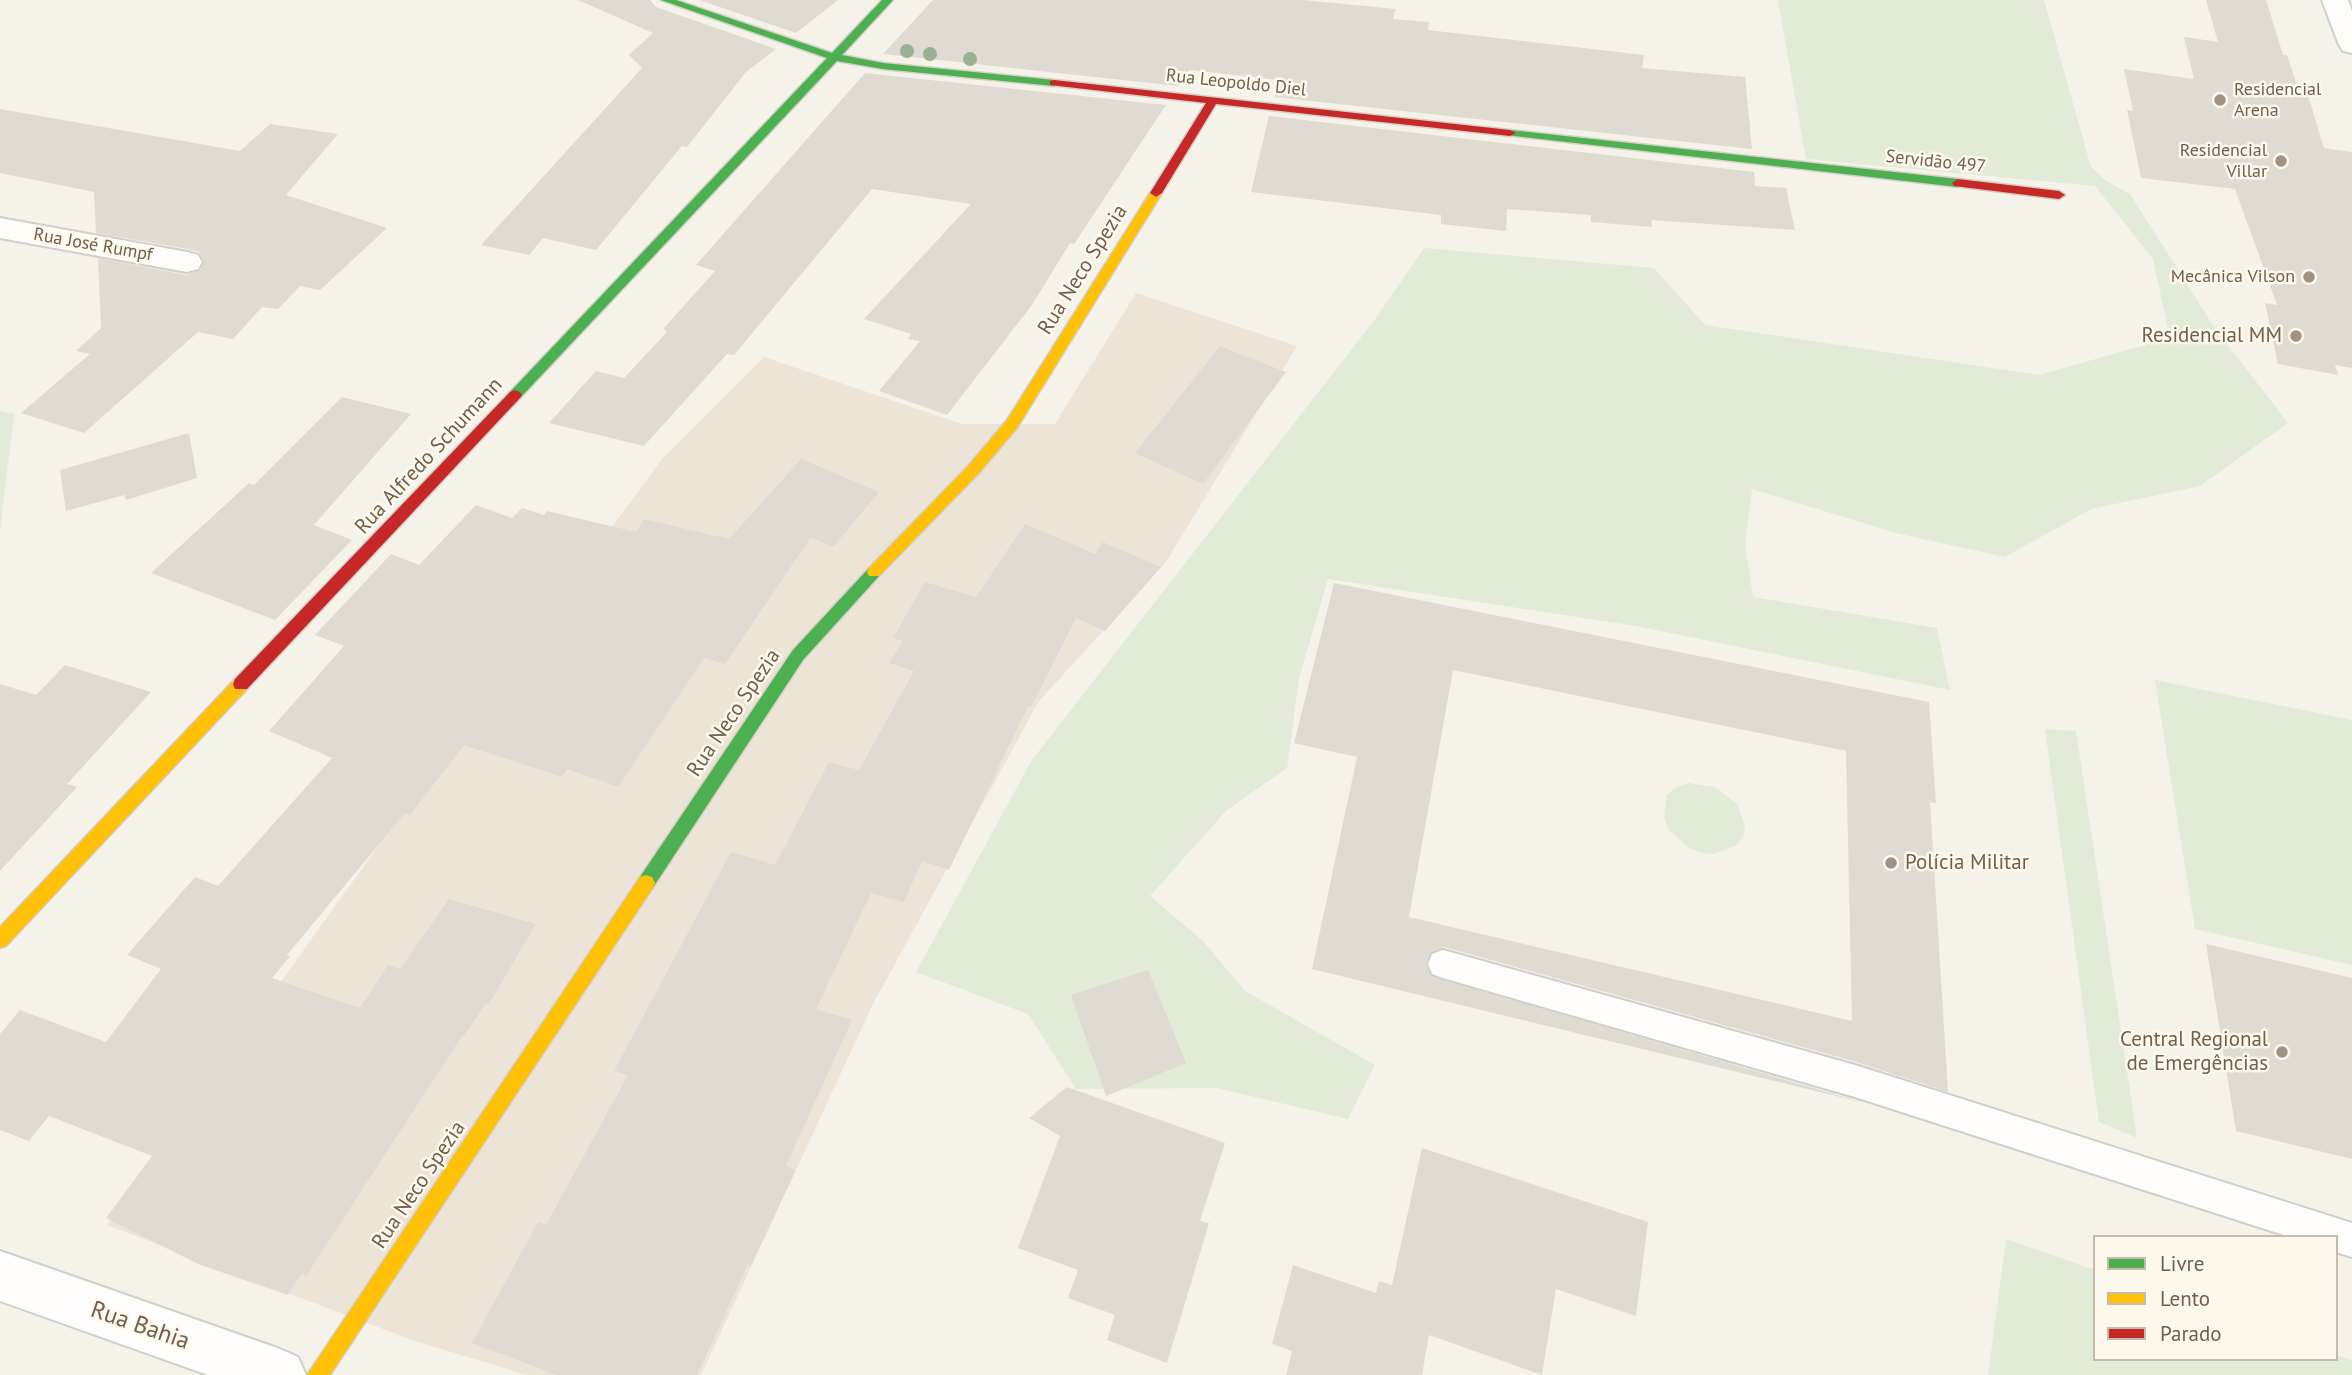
<!DOCTYPE html>
<html>
<head>
<meta charset="utf-8">
<style>
	body { margin:0 }
	#map { position:relative; width:2352px; height:1375px; overflow:hidden; background:#f5f2ea; font-family:"PT Sans",sans-serif }
	canvas { display:block }
	.legend { position:absolute; left:2093px; top:1235px; width:245px; height:126px; box-sizing:border-box; background:#fdf8ec; border:2px solid #c5baad; margin:0; padding:9px 12px; list-style:none; font-size:21px; color:#705e4e }
	.legend li { display:flex; align-items:center; gap:14px; height:35px }
	.legend b { width:35px; border:2px solid #c5baad }
</style>
</head>
<body>
<div id="map">
<canvas width="2352" height="1375"></canvas>
<ul class="legend">
<li><b style="height:9px;background:#4caf50"></b>Livre</li>
<li><b style="height:9px;background:#ffc107"></b>Lento</li>
<li><b style="height:9px;background:#c62828"></b>Parado</li>
</ul>
</div>
<script>
const ctx = document.querySelector('canvas').getContext('2d');
ctx.lineJoin = 'round';
function paint(path, color) { ctx.fillStyle = color; ctx.fill(path, 'evenodd'); }
const shape = rows => new Path2D(rows.map(r => 'M' + r).join(''));
function trace(path, color, width, dash) { ctx.strokeStyle = color; ctx.lineWidth = width; ctx.lineCap = dash ? 'butt' : 'round'; ctx.setLineDash(dash || []); ctx.stroke(path); }
function drawText(font, color, halo, rows, align = 'center') {
  ctx.font = font + ' "PT Sans",sans-serif'; ctx.lineWidth = 5; ctx.setLineDash([]); ctx.textBaseline = 'middle'; ctx.strokeStyle = halo; ctx.fillStyle = color; for (const [text, x, y, turn = 0] of rows) {
    ctx.save(); ctx.translate(x, y); ctx.rotate((+turn || 0) * Math.PI / 180); ctx.textAlign = isNaN(turn) ? turn : align; if (halo) ctx.strokeText(text, 0, 0); ctx.fillText(text, 0, 0); ctx.restore();
  }
}
paint(shape([
	[1136,293,1297,346,1166,562,1039,701,873,1004,701,1375,527,1375,415,1341,107,1225,411,800,662,459,764,357,962,424,1055,424]
]), '#ece4d7');
paint(shape([
	[1778,0,2044,0,2091,167,2105,180,2130,194,2214,327,2288,423,2200,486,2091,509,2005,557,1896,533,1752,489,1745,544,1753,597,1937,628,1950,690,1636,626,1328,579,1299,678,1287,768,1227,810,1150,896,1203,941,1245,991,1375,1065,1348,1119,1217,1088,1076,1089,1028,1014,916,972,1032,760,1376,318,1424,248,1654,268,1705,325,2039,375,2170,338,2153,259,2095,186,1806,159],
	[0,411,14,414,0,531],
	[2155,680,2352,720,2352,965,2195,929],
	[2045,729,2076,731,2137,1138,2099,1122],
	[1688,783,1715,787,1737,804,1745,826,1743,837,1736,845,1714,854,1701,853,1689,848,1669,830,1664,818,1667,795,1677,787],
	[2006,1239,2095,1270,2095,1359,2336,1359,2336,1355,2352,1360,2352,1375,1988,1375]
]), '#e1ebd7');
paint(shape([
	[578,0,650,0,656,7,776,49,746,72,687,147,682,146,596,250,543,238,529,255,481,245,642,68,629,55,653,33],
	[699,0,838,0,796,33],
	[933,0,1303,0,1396,9,1393,19,1429,22,1428,30,1644,55,1642,68,1745,77,1752,149,1274,97,1278,80,1189,70,1178,86,883,54],
	[2206,0,2266,0,2283,55,2287,55,2300,94,2308,95,2324,148,2352,152,2352,368,2335,365,2338,375,2278,364,2265,303,2277,305,2235,189,2141,178,2127,110,2133,111,2124,69,2194,79,2184,37,2218,42],
	[865,73,1166,105,1074,244,1070,243,1032,305,947,415,879,391,920,341,908,339,911,334,864,319,971,204,872,189,734,355,727,354,644,446,549,423,596,371,624,378,667,332,664,328,715,271,696,265],
	[0,109,240,151,270,124,338,134,286,195,387,228,320,290,300,286,278,309,262,307,233,339,198,332,84,433,21,413,90,354,76,351,101,328,98,258,187,275,200,270,204,261,199,252,188,249,96,233,94,192,0,173],
	[1269,116,1754,172,1755,186,1786,188,1795,230,1651,220,1652,227,1591,222,1591,215,1507,209,1506,231,1441,224,1441,215,1251,192],
	[1220,346,1286,372,1203,484,1135,453],
	[342,397,411,414,314,525,352,540,275,620,151,573,249,483,254,485],
	[189,433,197,478,126,500,124,495,66,511,60,470],
	[801,459,879,492,833,547,811,537,725,664,704,658,618,787,567,769,562,777,464,745,410,815,405,813,287,955,290,956,272,978,360,1008,388,965,400,969,449,899,536,924,489,1004,486,1003,464,1036,462,1036,306,1276,302,1273,288,1295,198,1264,106,1218,152,1156,49,1116,29,1141,0,1130,0,1034,20,1010,106,1042,161,969,127,955,195,877,218,886,332,758,269,731,344,646,315,635,391,554,419,565,476,505,512,518,522,508,544,515,547,511,636,532,644,519,729,539],
	[1025,524,1095,554,1103,542,1161,567,1105,631,1076,618,1031,707,1028,706,949,870,922,861,904,902,871,893,816,1009,852,1020,786,1166,796,1170,751,1265,748,1264,697,1375,557,1375,472,1343,538,1222,546,1225,628,1075,614,1071,731,852,775,865,829,762,859,770,914,671,889,663,903,641,893,638,925,582,976,597],
	[1334,583,1929,702,1936,803,1930,802,1948,1092,1856,1062,1444,947,1430,953,1426,965,1431,976,1861,1102,1312,969,1357,757,1294,743],
	[1453,670,1846,751,1852,1021,1409,917],
	[65,665,151,692,67,784,77,787,0,871,0,684,36,695],
	[2206,944,2352,978,2352,1159,2236,1131],
	[1148,970,1186,1063,1106,1096,1071,995],
	[1067,1087,1225,1143,1200,1221,1209,1223,1167,1363,1107,1340,1115,1315,1068,1298,1078,1270,1018,1248,1060,1136,1029,1118],
	[1422,1148,1648,1222,1636,1316,1556,1289,1542,1375,1429,1335,1422,1375,1286,1375,1292,1351,1272,1344,1293,1265,1376,1293,1379,1281,1392,1285]
]), '#e0dbd2');
const lane = shape([
	[1443,950,1855,1065,2352,1223,2352,1257,2336,1252,2336,1237,2290,1237,1855,1097,1443,978,1432,974,1428,964,1432,954,1443,950]
]);
const street = shape([
	[2322,0,2348,0,2352,11,2352,53,2343,51,2339,45,2322,0],
	[0,218,187,252,198,255,202,262,198,269,187,272,0,238,0,218],
	[0,1251,280,1349,298,1357,306,1375,208,1375,0,1301,0,1251]
]);
const fast = shape([
	[661,0,676,0,832,53,882,0,893,0,842,55,883,63,1054,80,1059,83,1054,86,883,69,837,61,520,398,510,398,508,395,510,392,827,58,661,0],
	[1510,130,1958,179,1964,183,1958,187,1506,135,1504,133,1510,130],
	[874,566,881,572,879,576,803,660,652,889,646,891,640,889,637,883,640,877,793,650,869,568,874,566]
]);
const slow = shape([
	[1156,189,1162,193,1017,428,978,474,879,576,869,576,867,572,869,568,968,466,1007,420,1150,193,1156,189],
	[241,677,247,679,249,684,247,689,6,946,0,948,0,927,235,679,241,677],
	[646,875,652,877,655,883,652,889,330,1375,307,1375,640,877,646,875]
]);
const jam = shape([
	[1054,80,1510,130,1516,133,1510,136,1216,104,1162,193,1156,197,1150,193,1206,103,1050,85,1050,81,1054,80],
	[1958,179,2059,191,2065,195,2059,199,1954,186,1952,183,1958,179],
	[515,390,520,392,522,395,520,398,247,689,235,689,233,684,235,679,510,392,515,390]
]);
trace(lane, '#d3cec8', 4);
trace(street, '#d3cec8', 4);
trace(fast, '#d4cfc7', 3);
trace(slow, '#d4cfc7', 3);
trace(jam, '#d4cfc7', 3);
paint(lane, '#fefdfc');
paint(street, '#fefdfc');
paint(fast, '#4caf50');
paint(slow, '#ffc107');
paint(jam, '#c62828');
ctx.fillStyle = '#9cb093';
for (const [x, y] of [
	[907,51],
	[930,54],
	[970,59]
]) { ctx.beginPath(); ctx.arc(x, y, 7, 0, 2 * Math.PI); ctx.fill(); }
for (const [x, y, r, color] of [
	[2220,100,7,"#9f9285"],
	[2281,161,7,"#9f9285"],
	[2309,277,7,"#9f9285"],
	[2296,336,7,"#9f9285"],
	[1891,863,7,"#9f9285"],
	[2282,1052,7,"#9f9285"]
]) { const dot = new Path2D(); dot.arc(x, y, r, 0, 2 * Math.PI); ctx.fillStyle = color; ctx.fill(dot); trace(dot, '#fdf8ec', 2.5); }
drawText('18px', '#705e4e', '#fdf8ec', [
	["Rua Leopoldo Diel",1236,83,6],
	["Servidão 497",1936,162,6],
	["Rua José Rumpf",93,245,10]
]);
drawText('18px', '#705e4e', '#fdf8ec', [
	["Residencial",2234,90,"left"],
	["Arena",2234,111,"left"],
	["Residencial",2267,151],
	["Villar",2267,172],
	["Mecânica Vilson",2295,277]
], 'right');
drawText('21px', '#705e4e', '#fdf8ec', [
	["Rua Neco Spezia",1083,270,-58],
	["Rua Alfredo Schumann",429,456,-47],
	["Rua Neco Spezia",734,713,-56],
	["Rua Neco Spezia",419,1185,-56]
]);
drawText('21px', '#705e4e', '#fdf8ec', [
	["Residencial MM",2282,336],
	["Polícia Militar",1905,863,"left"],
	["Central Regional",2268,1040],
	["de Emergências",2268,1064]
], 'right');
drawText('24px', '#705e4e', '#fdf8ec', [
	["Rua Bahia",140,1326,19]
]);
</script>
</body>
</html>
